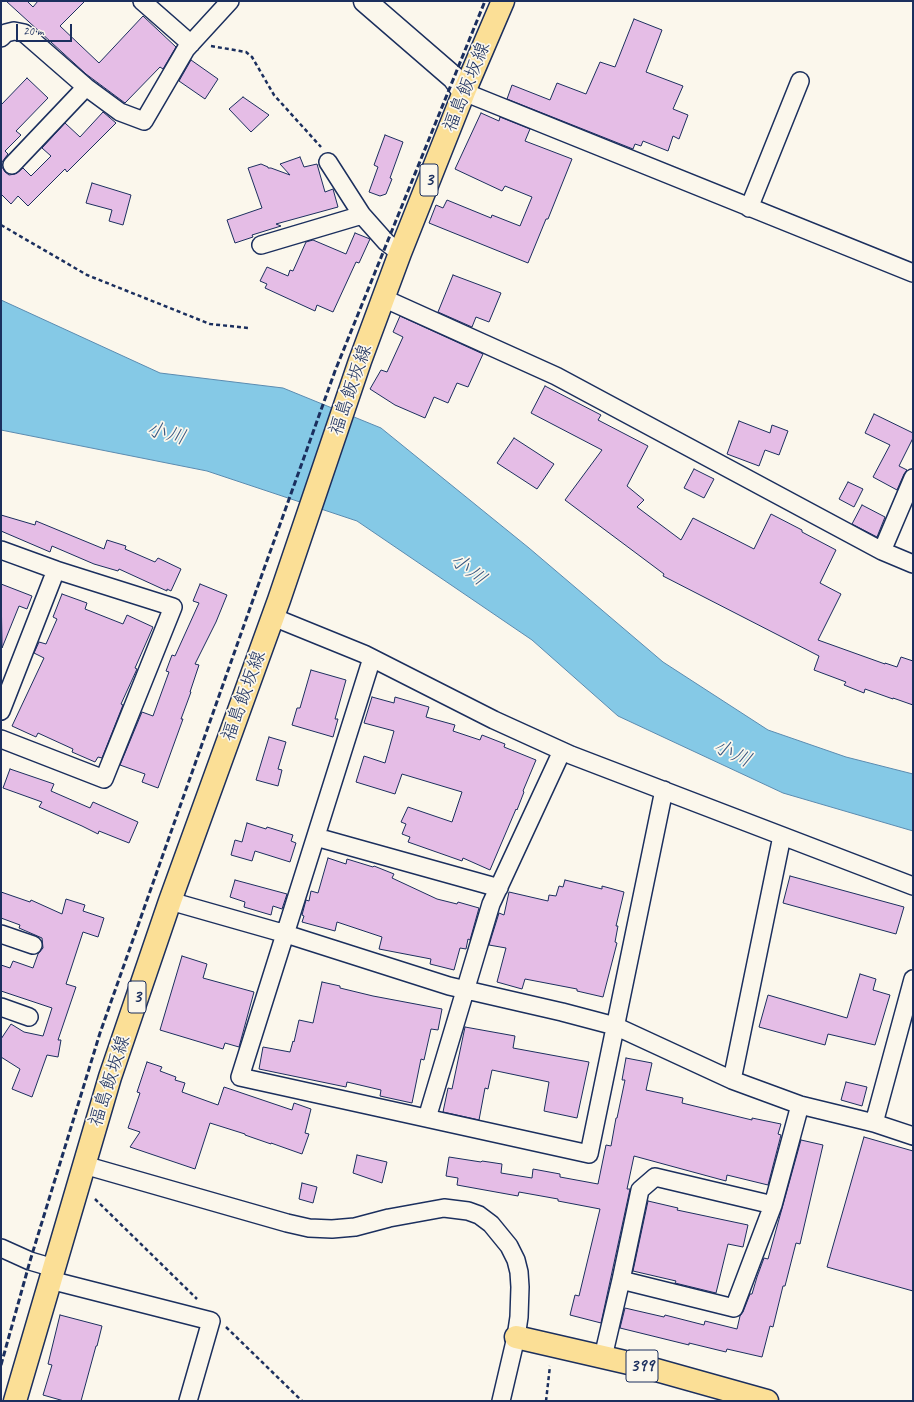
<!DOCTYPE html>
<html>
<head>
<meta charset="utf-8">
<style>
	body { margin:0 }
	#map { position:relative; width:914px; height:1402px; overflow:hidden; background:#fbf7ec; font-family:Caveat,sans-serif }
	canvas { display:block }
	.frame { position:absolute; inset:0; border:2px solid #1b2f5e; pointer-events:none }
	.scale { position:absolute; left:16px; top:24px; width:56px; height:18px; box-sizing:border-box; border:2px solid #1b2f5e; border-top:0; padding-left:5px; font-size:12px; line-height:14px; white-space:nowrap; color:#1b2f5e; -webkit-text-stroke:3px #fbf7ec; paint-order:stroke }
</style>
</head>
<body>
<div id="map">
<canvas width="914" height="1402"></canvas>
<div class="frame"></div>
<div class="scale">20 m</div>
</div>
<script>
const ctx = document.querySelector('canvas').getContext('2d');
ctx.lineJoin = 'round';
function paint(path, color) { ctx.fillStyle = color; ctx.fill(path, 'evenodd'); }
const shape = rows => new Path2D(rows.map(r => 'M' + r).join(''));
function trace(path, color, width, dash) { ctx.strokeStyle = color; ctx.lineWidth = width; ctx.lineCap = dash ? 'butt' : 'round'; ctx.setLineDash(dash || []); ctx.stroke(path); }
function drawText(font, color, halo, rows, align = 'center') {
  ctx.font = font + ' Caveat,"Klee One",sans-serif'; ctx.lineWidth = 3.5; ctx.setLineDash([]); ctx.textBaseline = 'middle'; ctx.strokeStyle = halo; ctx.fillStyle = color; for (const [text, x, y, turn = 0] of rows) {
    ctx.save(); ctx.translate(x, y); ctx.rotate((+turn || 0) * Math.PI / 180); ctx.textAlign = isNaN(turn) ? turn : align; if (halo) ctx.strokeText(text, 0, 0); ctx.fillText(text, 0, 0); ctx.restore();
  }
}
const water = shape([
	[1,300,160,373,283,388,381,428,529,548,663,662,768,730,846,757,913,774,913,831,783,793,618,716,532,640,357,521,207,471,1,430,1,300]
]);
paint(water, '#85c9e6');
trace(water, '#5b8bb0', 1);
const building = shape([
	[6,1,27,1,33,7,38,1,85,1,60,26,99,63,143,16,176,47,163,69,160,67,125,103,86,74,6,1],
	[634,19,662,30,646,72,683,86,673,109,688,115,679,139,673,136,668,151,643,141,641,146,635,144,633,149,507,99,512,85,550,100,557,83,586,94,600,62,615,67,634,19],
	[191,60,218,79,205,99,179,81,191,60],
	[27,78,48,98,16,131,21,135,5,151,8,154,2,162,2,167,5,172,9,175,15,174,23,168,31,176,51,156,42,148,65,123,80,137,103,112,116,123,67,172,65,169,28,206,18,196,11,204,1,194,1,105,27,78],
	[243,97,269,115,251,132,229,109,243,97],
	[481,113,499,121,500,117,530,129,525,141,572,159,548,219,546,219,528,263,429,223,436,205,443,208,447,200,491,218,492,215,520,226,532,197,505,186,502,191,455,169,481,113],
	[385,135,403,142,390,178,392,179,386,194,380,196,369,192,378,167,374,165,385,135],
	[300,157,304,167,317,164,325,192,333,189,338,207,276,224,281,226,252,235,253,237,235,243,227,220,262,208,248,168,261,164,268,167,268,168,271,168,290,175,280,164,300,157],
	[92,183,131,195,123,225,109,221,112,210,86,203,92,183],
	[355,233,370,239,359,263,356,262,333,312,317,305,315,311,265,288,267,284,260,281,267,267,288,276,290,270,293,271,306,242,313,240,346,254,355,233],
	[453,275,501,293,489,322,476,317,472,327,438,312,453,275],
	[400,316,483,354,468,387,457,383,448,403,434,397,425,418,395,405,370,389,381,370,387,372,403,337,393,332,400,316],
	[545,386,601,415,598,420,648,446,627,486,644,500,637,507,681,540,693,518,754,549,771,514,802,530,802,532,836,550,820,583,841,594,818,640,885,664,885,663,897,667,901,657,913,661,913,705,893,698,893,699,865,689,864,693,844,685,846,682,814,670,819,656,663,576,664,574,565,500,602,450,531,413,545,386],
	[874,414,913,433,913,438,899,466,907,470,904,474,897,490,873,477,890,445,865,433,874,414],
	[739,421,770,433,772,425,788,431,779,455,765,450,759,466,727,454,739,421],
	[514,438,554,464,537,489,497,463,514,438],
	[694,469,714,479,704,498,684,488,694,469],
	[848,482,863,489,854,507,839,499,848,482],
	[862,505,885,517,877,537,852,524,862,505],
	[1,515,35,525,36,521,104,549,107,540,126,546,125,549,155,562,158,558,181,569,171,591,167,589,167,591,119,569,118,571,94,564,52,546,50,552,1,531,1,515],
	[1,584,32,596,27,609,19,606,2,648,1,584],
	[200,584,227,595,216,622,195,664,199,665,190,692,191,692,181,719,183,719,158,788,142,782,145,774,120,765,142,712,153,716,169,672,166,671,172,655,175,656,199,603,193,601,200,584],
	[62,594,87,603,85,609,123,624,127,615,153,627,135,668,137,669,121,704,123,705,102,758,98,757,95,762,72,752,73,749,38,733,36,737,12,726,44,658,34,653,39,642,46,644,57,619,53,617,62,594],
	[311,670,346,680,335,719,338,719,333,737,292,725,297,708,300,708,311,670],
	[372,697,394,703,395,697,429,707,426,717,455,725,453,731,480,740,482,735,505,744,504,747,536,760,523,791,524,792,517,810,516,809,490,870,463,858,462,861,408,842,410,837,402,834,406,824,401,822,408,807,452,822,462,792,402,774,395,794,356,782,364,756,385,763,394,731,364,723,372,697],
	[269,737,286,742,278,769,282,770,278,786,256,780,269,737],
	[10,769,54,784,51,791,90,808,93,802,138,822,129,843,99,831,98,834,82,826,39,807,42,802,3,788,10,769],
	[247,823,266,829,267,827,293,835,291,841,296,843,290,862,255,851,252,861,231,855,235,840,242,842,247,823],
	[328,858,346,864,347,859,373,867,374,866,394,874,392,878,437,899,457,904,458,902,479,908,470,940,468,939,466,949,460,948,454,970,430,964,431,959,379,949,382,937,337,922,335,931,302,922,304,916,302,915,306,900,309,901,311,891,318,893,328,858],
	[790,876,904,907,896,934,783,903,790,876],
	[235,880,287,894,282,909,273,906,271,915,244,907,245,902,230,897,235,880],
	[565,880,602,889,602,886,624,892,616,926,618,926,615,942,617,943,603,997,577,991,577,989,525,979,522,989,497,982,506,948,489,945,499,913,504,915,509,892,548,901,549,895,556,896,559,886,563,887,565,880],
	[1,892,30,902,31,900,62,914,66,899,85,905,83,911,104,918,98,937,83,932,66,984,76,987,58,1040,61,1040,58,1057,47,1055,32,1097,12,1089,20,1069,1,1057,1,1039,11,1024,24,1032,43,1036,52,1008,1,991,1,965,10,968,13,961,33,968,38,954,43,948,42,938,19,928,20,925,1,918,1,892],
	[182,956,207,964,203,978,254,992,239,1047,225,1043,223,1049,160,1030,182,956],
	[860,974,876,979,873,990,890,995,875,1045,828,1034,825,1045,759,1027,768,995,847,1018,860,974],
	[322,982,340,986,340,988,373,996,442,1009,438,1030,431,1029,424,1060,421,1059,412,1103,380,1096,381,1090,347,1082,346,1087,259,1069,263,1047,290,1052,293,1041,294,1042,299,1020,313,1023,322,982],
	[465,1027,515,1036,513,1048,589,1062,577,1118,544,1111,549,1082,492,1070,488,1089,485,1088,479,1120,443,1112,448,1088,452,1089,465,1027],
	[626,1058,652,1063,646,1090,683,1098,682,1103,752,1120,752,1118,781,1124,778,1134,781,1135,768,1185,727,1175,726,1181,634,1156,627,1189,630,1189,601,1323,570,1315,575,1295,579,1296,600,1209,558,1201,558,1199,519,1192,518,1196,457,1185,458,1178,446,1176,449,1157,481,1162,482,1161,502,1164,501,1173,532,1178,533,1169,560,1174,560,1177,598,1184,606,1145,611,1146,616,1118,617,1118,625,1080,622,1080,626,1058],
	[147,1062,162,1067,160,1071,176,1077,175,1080,185,1083,182,1092,218,1105,224,1087,292,1110,294,1103,311,1109,305,1133,309,1134,302,1154,271,1143,271,1144,245,1135,245,1134,210,1123,195,1169,130,1147,140,1132,128,1128,140,1093,137,1092,147,1062],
	[846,1082,867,1087,862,1106,841,1100,846,1082],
	[864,1137,913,1151,913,1291,827,1267,864,1137],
	[801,1140,823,1145,800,1244,796,1243,785,1286,783,1286,773,1327,770,1326,762,1357,727,1349,726,1352,689,1343,689,1345,620,1328,625,1308,664,1317,665,1315,704,1325,705,1321,737,1329,740,1316,743,1312,750,1294,752,1294,757,1277,764,1258,768,1259,801,1140],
	[357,1155,387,1162,382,1183,353,1173,357,1155],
	[302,1183,317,1187,313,1203,299,1199,302,1183],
	[648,1201,678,1208,677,1210,748,1225,743,1247,728,1244,716,1293,675,1283,676,1281,633,1271,648,1201],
	[60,1315,102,1326,97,1346,96,1346,81,1401,64,1401,43,1395,52,1365,48,1364,60,1315]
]);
paint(building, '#e5bde6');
trace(building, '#1b2f5e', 1);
const minor = shape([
	[142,1,191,44],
	[1,38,6,33,14,31,24,33,86,87,120,112,144,121,186,49,230,1],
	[464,92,913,273],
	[328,162,362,215,386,242,400,253],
	[12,165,86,87],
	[749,208,800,81],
	[261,245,362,215],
	[383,298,556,376,882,551,913,564],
	[1,550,56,570,173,607,104,779,1,739],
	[882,551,913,478],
	[273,617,364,654,494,720,571,755,913,886],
	[372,658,240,1077,589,1154,664,790],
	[1,711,56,570],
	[316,837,499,888],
	[170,901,286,934,449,986,562,1012,615,1026,732,1080,800,1105,874,1123,913,1136],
	[1,934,33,945],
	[1,1007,29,1017],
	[732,1080,782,836],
	[427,1118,491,904,562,751],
	[874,1123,913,979],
	[84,1165,287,1223,309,1228,332,1229,355,1227,389,1218,444,1208,468,1211,479,1215,491,1224,509,1246,516,1260,519,1272,520,1287,519,1317,516,1337,501,1401],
	[773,1205,655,1177,640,1190,621,1280,734,1308,773,1205,800,1105],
	[1,1248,30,1261,54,1268],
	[50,1280,211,1321,188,1401],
	[603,1357,621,1280]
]);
const secondary = shape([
	[365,1,454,78,464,92]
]);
const primary = shape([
	[15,1401,110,1077,170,901,279,600,360,361,400,253,464,92,503,1]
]);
const trunk = shape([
	[516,1337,642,1366,767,1401]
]);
trace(minor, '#1b2f5e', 20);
trace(secondary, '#1b2f5e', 25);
trace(primary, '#1b2f5e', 25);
trace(trunk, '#1b2f5e', 25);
trace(shape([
	[211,46,246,52,252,57,274,95,321,147],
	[1,225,87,275,210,324,248,328],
	[95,1199,197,1299],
	[226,1327,302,1401],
	[546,1401,550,1366]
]), '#1b2f5e', 2.5, [4, 3]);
trace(minor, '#fbf7ec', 17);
trace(secondary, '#fbf7ec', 22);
trace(primary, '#fbdf96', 22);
trace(trunk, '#fbdf96', 22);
trace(shape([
	[1,1365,30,1261,100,1033,255,594,335,371,485,1]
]), '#1b2f5e', 3, [6, 3]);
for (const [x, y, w] of [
	[429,180,18],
	[137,997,18],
	[642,1366,32]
]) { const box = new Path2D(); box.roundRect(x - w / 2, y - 16, w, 32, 3); ctx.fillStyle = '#fbf7ec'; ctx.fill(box); trace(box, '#1b2f5e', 1); }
drawText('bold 18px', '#1b2f5e', null, [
	["3",429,180],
	["3",137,997],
	["399",642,1366]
]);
drawText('19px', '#1b2f5e', '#fbf7ec', [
	["福島飯坂線",467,87,-68],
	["福島飯坂線",351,390,-71],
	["福島飯坂線",244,696,-70],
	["福島飯坂線",110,1081,-72]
]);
drawText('italic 20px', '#365680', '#fbf7ec', [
	["小川",166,434,15],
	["小川",468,570,38],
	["小川",732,754,25]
]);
</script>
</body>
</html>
